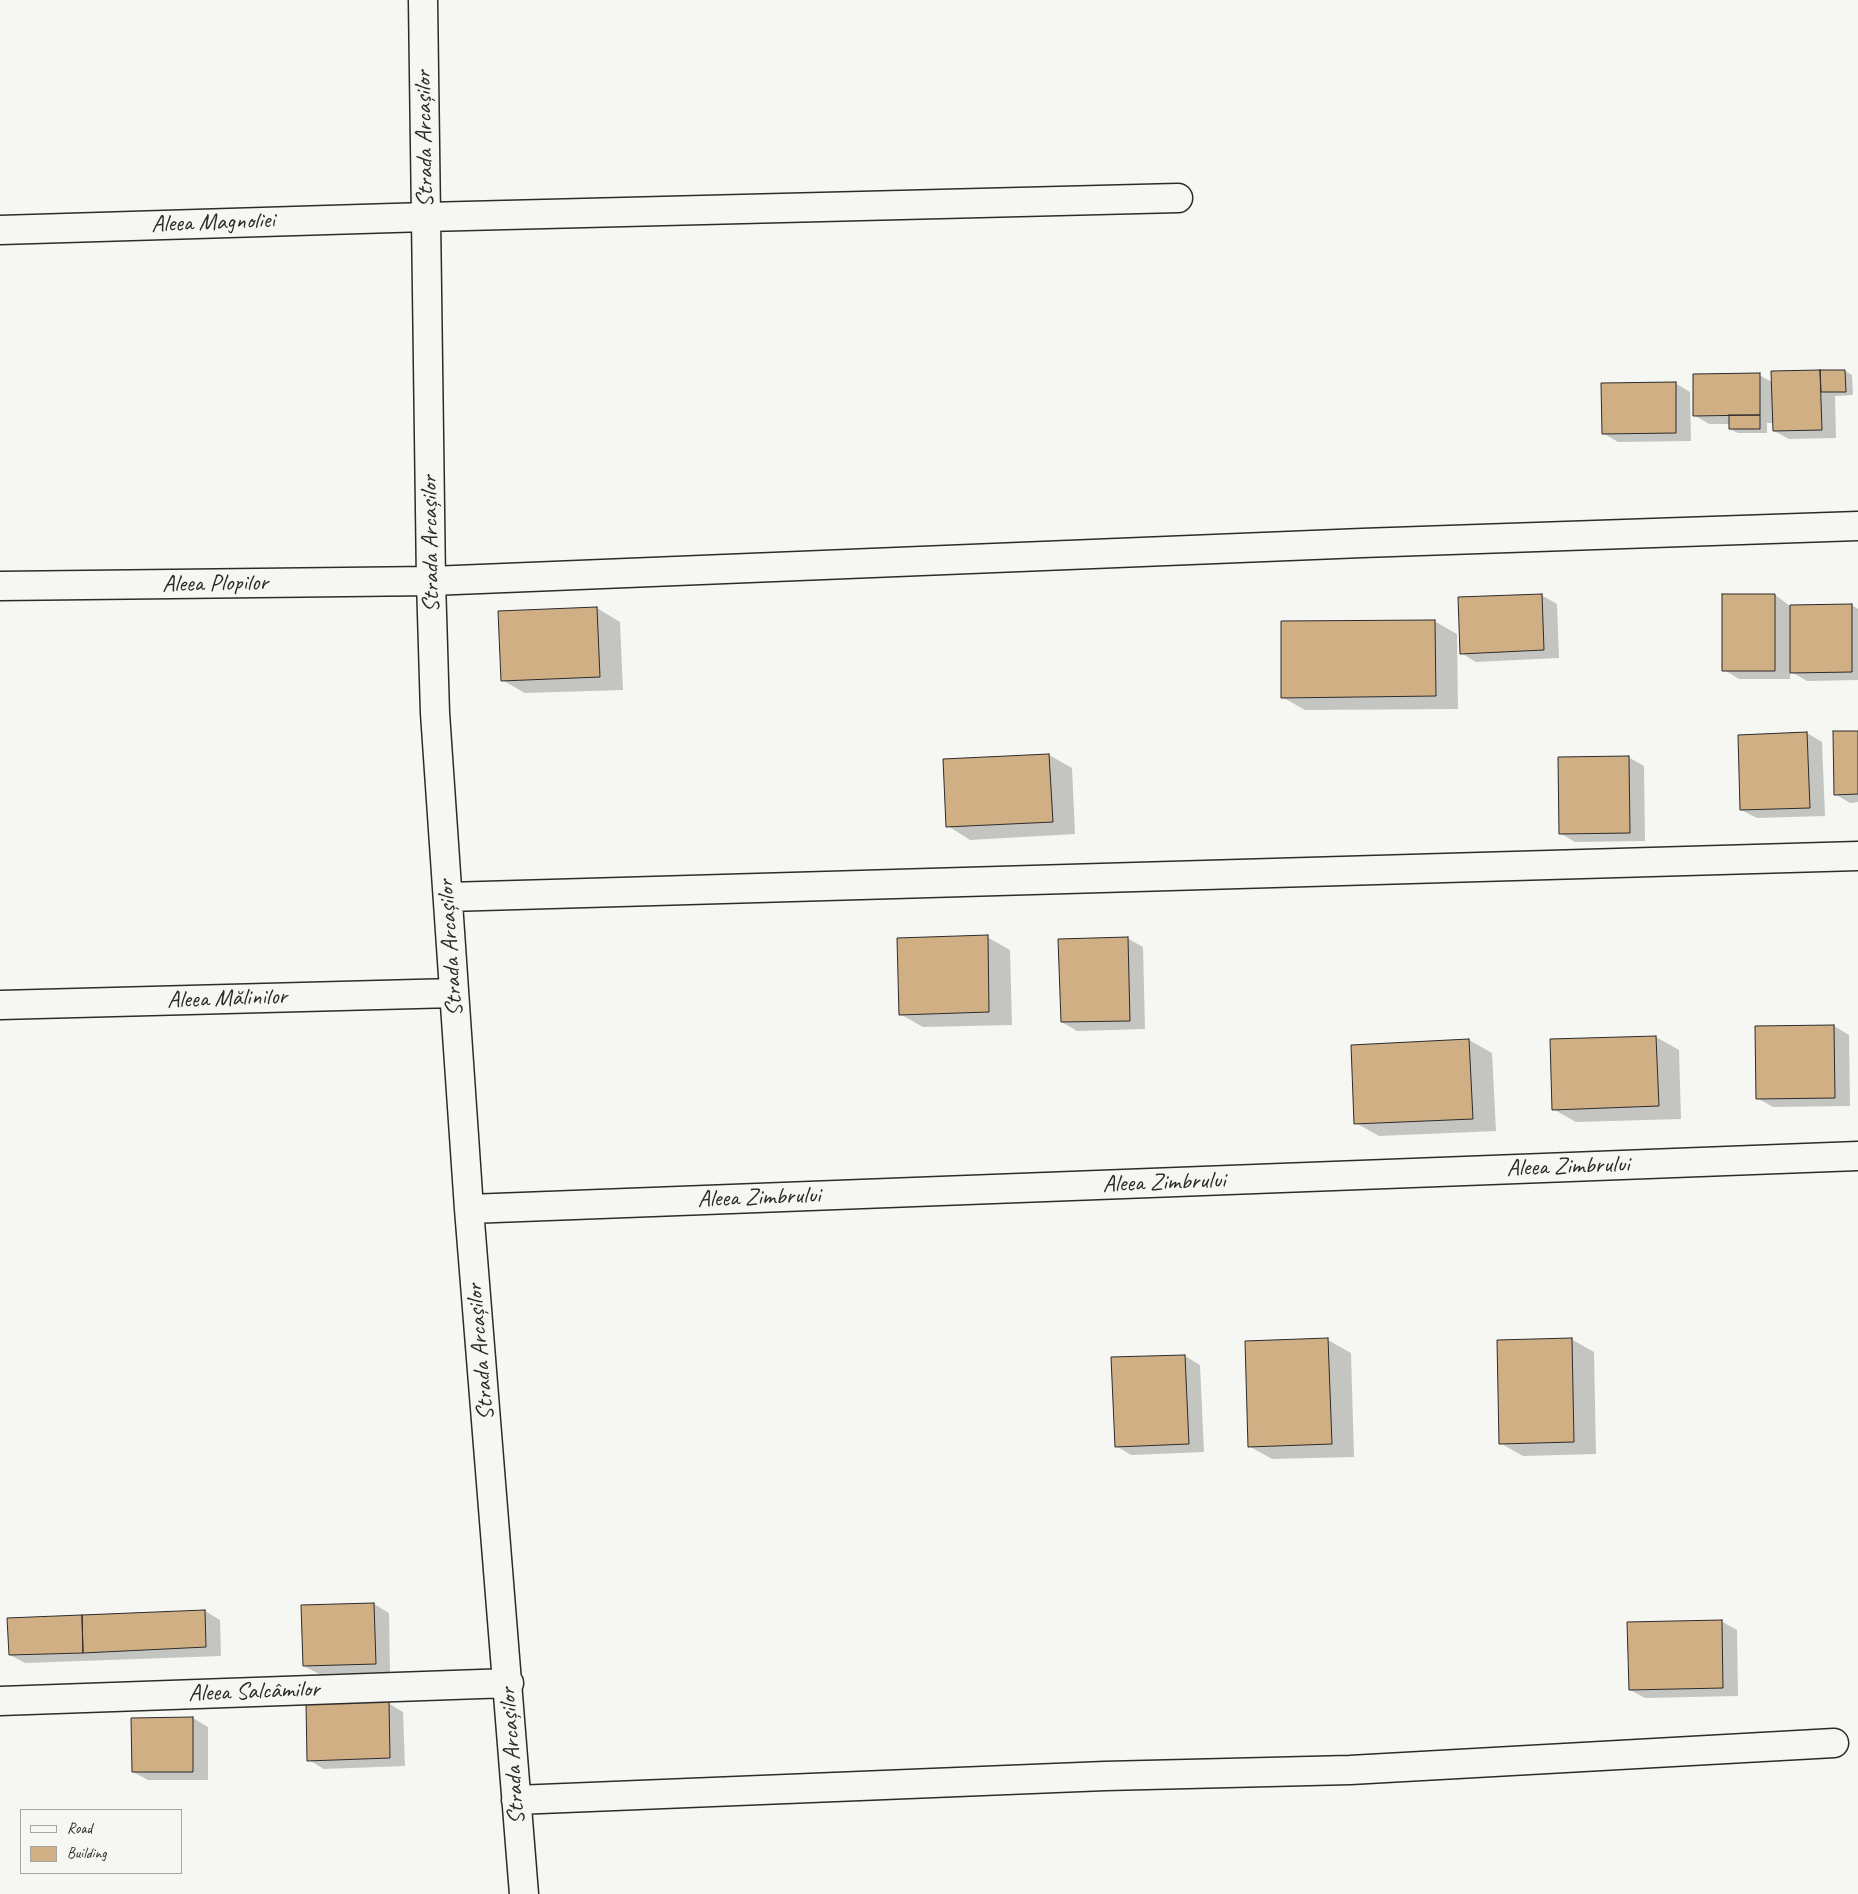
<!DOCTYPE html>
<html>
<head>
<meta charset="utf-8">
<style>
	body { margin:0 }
	#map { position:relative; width:1858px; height:1894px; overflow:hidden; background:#f6f6f2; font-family:Caveat,sans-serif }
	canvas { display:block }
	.legend { position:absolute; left:20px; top:1809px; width:162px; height:65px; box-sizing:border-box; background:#f6f6f2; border:1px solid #a5a5a2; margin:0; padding:6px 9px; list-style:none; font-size:15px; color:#2b2b2b }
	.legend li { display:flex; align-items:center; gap:10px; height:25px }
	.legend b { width:25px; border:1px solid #a5a5a2 }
</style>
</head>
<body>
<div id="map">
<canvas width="1858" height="1894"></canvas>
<ul class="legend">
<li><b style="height:6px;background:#f6f6f2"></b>Road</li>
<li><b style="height:14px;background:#d1af84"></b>Building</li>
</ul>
</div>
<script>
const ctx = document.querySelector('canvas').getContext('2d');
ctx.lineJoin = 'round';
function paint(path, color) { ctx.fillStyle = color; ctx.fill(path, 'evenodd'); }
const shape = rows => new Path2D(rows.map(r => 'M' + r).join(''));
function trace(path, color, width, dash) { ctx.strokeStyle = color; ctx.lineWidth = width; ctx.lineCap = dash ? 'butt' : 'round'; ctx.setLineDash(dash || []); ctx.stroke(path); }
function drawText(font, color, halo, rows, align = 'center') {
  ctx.font = font + ' Caveat,sans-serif'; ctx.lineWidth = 4; ctx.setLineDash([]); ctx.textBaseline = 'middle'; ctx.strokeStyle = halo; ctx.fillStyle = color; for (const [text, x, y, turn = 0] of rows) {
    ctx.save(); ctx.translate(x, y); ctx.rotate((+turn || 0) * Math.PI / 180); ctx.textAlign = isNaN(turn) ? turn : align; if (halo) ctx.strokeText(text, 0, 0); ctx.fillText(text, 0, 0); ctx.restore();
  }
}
paint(shape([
	[1845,371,1852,375,1853,395,1835,396,1836,438,1789,439,1774,431,1774,423,1767,423,1767,433,1738,433,1730,429,1730,424,1709,424,1694,415,1759,375,1772,382,1772,373],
	[1675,383,1690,392,1691,441,1618,442,1603,433],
	[1541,595,1557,604,1559,658,1476,662,1461,653],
	[1775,595,1790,606,1852,605,1858,609,1858,680,1807,681,1790,671,1790,679,1739,679,1724,670],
	[597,608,620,622,623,690,525,693,502,680],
	[1434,621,1457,634,1458,709,1305,710,1282,697],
	[1858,732,1858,802,1850,803,1835,794],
	[1807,733,1822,742,1825,816,1757,818,1741,810],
	[1049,755,1072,768,1075,834,970,840,948,826],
	[1628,757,1644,766,1645,841,1575,842,1560,833],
	[987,937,1010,950,1012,1025,923,1027,900,1014],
	[1127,938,1143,947,1145,1029,1077,1031,1062,1022],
	[1834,1026,1849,1035,1850,1106,1773,1107,1757,1098,1756,1027],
	[1656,1037,1679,1050,1681,1119,1576,1122,1553,1109],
	[1469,1040,1492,1053,1496,1131,1379,1136,1356,1123],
	[1571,1339,1594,1352,1596,1454,1523,1456,1500,1443],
	[1328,1340,1351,1353,1354,1457,1272,1459,1249,1446],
	[1185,1356,1200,1365,1204,1452,1131,1455,1116,1446,1113,1358],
	[374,1604,389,1613,390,1672,319,1674,304,1666],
	[205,1611,220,1620,221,1656,25,1663,10,1655],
	[1721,1621,1737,1630,1738,1696,1645,1698,1630,1690],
	[388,1703,403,1712,405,1766,324,1769,309,1760],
	[193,1718,208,1727,208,1780,148,1780,133,1772]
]), '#0003');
const building = shape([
	[1820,370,1845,370,1846,392,1821,392,1820,370],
	[1820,370,1822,430,1773,431,1771,371,1820,370],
	[1760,373,1760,415,1693,416,1693,374,1760,373],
	[1676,382,1676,433,1602,434,1601,383,1676,382],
	[1729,415,1760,415,1760,429,1729,429,1729,415],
	[1542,594,1544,650,1460,654,1458,597,1542,594],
	[1722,594,1775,594,1775,671,1722,671,1722,594],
	[1852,604,1852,672,1790,673,1790,605,1852,604],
	[597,607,600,677,501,681,498,611,597,607],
	[1435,620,1436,696,1281,698,1281,621,1435,620],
	[1833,731,1858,731,1858,794,1834,795,1833,731],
	[1807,732,1810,808,1740,810,1738,735,1807,732],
	[1049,754,1053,822,946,827,943,759,1049,754],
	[1629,756,1630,833,1559,834,1558,757,1629,756],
	[988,935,989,1012,899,1015,897,938,988,935],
	[1128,937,1130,1021,1061,1022,1058,939,1128,937],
	[1834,1025,1835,1098,1756,1099,1755,1026,1834,1025],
	[1656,1036,1659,1106,1552,1110,1550,1039,1656,1036],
	[1469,1039,1473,1119,1354,1124,1351,1045,1469,1039],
	[1328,1338,1332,1444,1248,1447,1245,1341,1328,1338],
	[1572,1338,1574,1442,1499,1444,1497,1340,1572,1338],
	[1185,1355,1189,1444,1115,1447,1111,1357,1185,1355],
	[374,1603,376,1664,303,1666,301,1605,374,1603],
	[205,1610,206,1647,83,1653,82,1615,205,1610],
	[82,1615,83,1653,9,1655,7,1618,82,1615],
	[1722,1620,1723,1688,1629,1690,1627,1622,1722,1620],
	[389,1701,390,1758,307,1761,306,1703,389,1701],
	[193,1717,193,1772,132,1772,131,1718,193,1717]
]);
paint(building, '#d1af84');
trace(building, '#2b2b2b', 1);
const minor = shape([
	[423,0,431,581,435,713,469,1209,524,1894],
	[0,230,426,217,1178,198],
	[0,586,431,581,1362,543,1858,526],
	[448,897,1858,856],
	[0,1005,454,993],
	[469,1209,1858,1156],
	[0,1701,509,1683],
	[516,1800,1105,1776,1350,1770,1834,1743]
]);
trace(minor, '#2b2b2b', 31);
trace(minor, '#f6f6f2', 28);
drawText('24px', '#2b2b2b', '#f6f6f2', [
	["Strada Arcașilor",425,139,-91],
	["Aleea Magnoliei",213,223,-2],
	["Strada Arcașilor",431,544,-91],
	["Aleea Plopilor",215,584,-1],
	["Strada Arcașilor",451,948,-94],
	["Aleea Mălinilor",227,999,-2],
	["Aleea Zimbrului",1568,1167,-2],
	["Aleea Zimbrului",1164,1183,-2],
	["Aleea Zimbrului",759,1198,-2],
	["Strada Arcașilor",481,1352,-95],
	["Aleea Salcâmilor",254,1692,-2],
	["Strada Arcașilor",513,1756,-94]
]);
</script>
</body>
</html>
